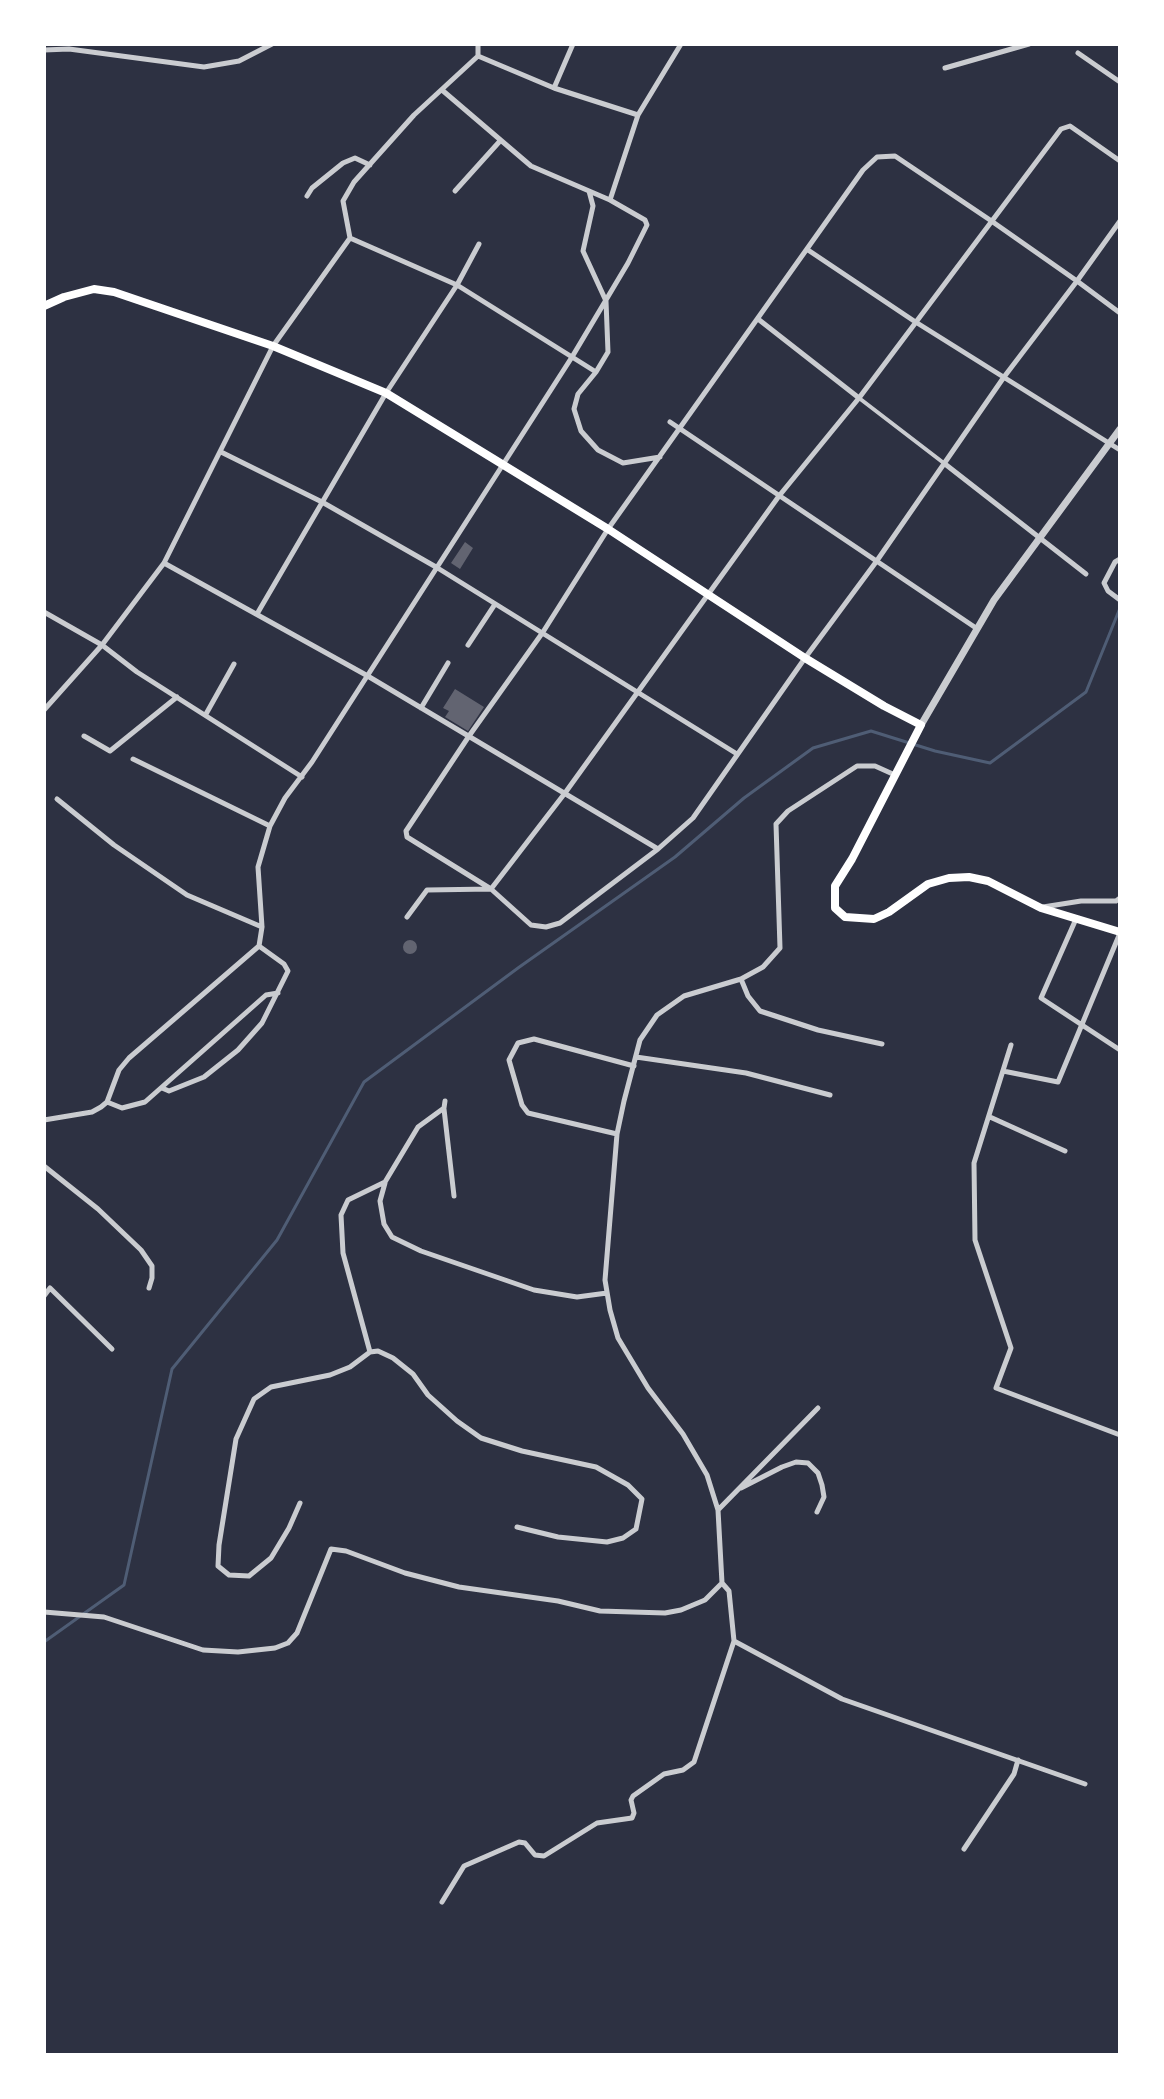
<!DOCTYPE html>
<html>
<head>
<meta charset="utf-8">
<style>
	body { margin:0 }
	#map { position:relative; width:1164px; height:2099px; overflow:hidden; background:#2d3142; font-family:"Public Sans",sans-serif }
	canvas { display:block }
	.frame { position:absolute; inset:0; border:46px solid #fff; pointer-events:none }
</style>
</head>
<body>
<div id="map">
<canvas width="1164" height="2099"></canvas>
<div class="frame"></div>
</div>
<script>
const ctx = document.querySelector('canvas').getContext('2d');
ctx.lineJoin = 'round';
const shape = rows => new Path2D(rows.map(r => 'M' + r).join(''));
function trace(path, color, width, dash) { ctx.strokeStyle = color; ctx.lineWidth = width; ctx.lineCap = dash ? 'butt' : 'round'; ctx.setLineDash(dash || []); ctx.stroke(path); }
function paint(path, color) { ctx.fillStyle = color; ctx.fill(path, 'evenodd'); }
trace(shape([
	[44,1642,124,1585,172,1369,277,1240,364,1082,518,968,675,857,744,798,813,748,871,731,935,751,990,763,1086,692,1120,608]
]), '#4f5d75', 3);
paint(shape([
	[465,542,473,548,460,569,451,563],
	[455,689,484,707,468,731,445,717,449,711,443,708],
	'403 947a7 7 0 1 1 14 0a7 7 0 1 1-14 0Z'
]), '#626471');
trace(shape([
	[859,398,945,464]
]), '#caccd0', 4);
trace(shape([
	[478,44,478,56],
	[44,50,69,49,204,67,239,61,272,44],
	[1078,53,1120,82],
	[478,56,554,88,638,115],
	[945,68,1029,44],
	[554,88,573,44],
	[455,191,500,141],
	[589,191,593,206,583,251,606,301,608,352,596,372,578,394,574,409,581,431,598,450,623,463,660,457],
	[307,196,312,188,343,163,355,158,370,165],
	[610,200,638,115,681,44],
	[1120,221,1077,281,1004,377,876,562,805,658,693,818,658,849,560,923,546,927,531,925,491,889,407,837,406,831,469,736,543,632,608,529,863,170,877,157,895,156,990,220,1077,281,1120,313],
	[350,238,457,285,596,372],
	[808,250,914,321,1120,450],
	[758,319,859,398],
	[670,422,976,628],
	[221,452,322,502,436,567,737,754],
	[945,464,1086,574],
	[1120,559,1115,562,1104,583,1108,591,1120,600],
	[164,563,366,675,658,849],
	[44,612,102,645,137,672,302,777],
	[257,614,386,393,457,285,479,244],
	[468,645,495,604],
	[421,708,448,663],
	[44,710,102,645,164,563,273,346,350,238,343,201,354,182,414,115,478,56],
	[206,714,234,664],
	[84,736,110,751,177,697],
	[133,759,270,826],
	[57,799,114,845,187,895,262,927],
	[1043,907,1081,901,1116,901,1120,898],
	[407,917,427,890,491,889,565,793,779,496,859,398,1061,129,1070,126,1120,161],
	[1076,919,1041,998,1120,1050],
	[741,979,748,996,760,1011,818,1030,882,1044],
	[1011,1045,974,1163,975,1240,1011,1348,996,1388,1120,1435],
	[636,1057,746,1073,830,1095],
	[1003,1071,1058,1082,1120,933],
	[162,1088,169,1091,204,1077,238,1050,262,1023,288,971,284,964,259,946],
	[445,1101,444,1108,418,1127,385,1182,348,1200,341,1215,343,1253,370,1352,378,1351,393,1358,413,1374,428,1395,457,1421,481,1438,522,1451,596,1467,628,1485,642,1499,636,1529,623,1538,607,1542,558,1537,517,1527],
	[107,1102,122,1108,145,1102,266,995,278,993],
	[444,1109,454,1196],
	[990,1117,1065,1151],
	[44,1120,92,1112,101,1107,107,1102,119,1070,129,1058,259,946,262,927,258,867,270,826,285,798,312,762,572,357,628,263,647,225,645,220,610,200,531,166,442,90],
	[617,1134,528,1113,522,1105,509,1060,518,1043,534,1039,634,1066],
	[44,1166,98,1209,141,1250,152,1266,152,1278,149,1288],
	[385,1183,380,1201,384,1224,392,1237,421,1251,534,1290,577,1297,607,1293],
	[44,1296,50,1288,112,1349],
	[741,1488,782,1467,796,1462,808,1463,818,1473,822,1485,824,1497,817,1512],
	[300,1503,289,1528,271,1558,249,1576,229,1575,218,1566,219,1545,236,1439,254,1399,271,1387,330,1375,350,1367,370,1352],
	[718,1510,818,1408],
	[44,1612,104,1617,203,1650,238,1652,275,1648,288,1643,297,1633,331,1549,346,1551,405,1573,459,1587,558,1601,600,1611,665,1613,681,1610,705,1600,722,1583,718,1510,707,1475,683,1434,648,1388,618,1338,610,1310,605,1280,617,1134,624,1101,640,1040,657,1015,684,996,741,979,763,967,780,948,776,824,788,811,857,766,875,766,895,775],
	[734,1641,842,1699,1085,1784],
	[964,1849,1014,1774,1018,1760],
	[442,1902,464,1866,519,1842,525,1843,535,1855,544,1856,597,1823,632,1818,634,1813,631,1800,633,1796,664,1774,683,1770,694,1762,734,1641,729,1591,722,1583]
]), '#caccd0', 5);
trace(shape([
	[921,725,994,600,1120,429]
]), '#caccd0', 7);
trace(shape([
	[44,306,64,297,94,289,114,292,273,346,386,393,608,529,805,658,884,706,921,725,852,859,835,886,835,908,845,917,874,919,889,912,928,884,949,878,969,877,988,881,1041,908,1120,932]
]), '#fff', 8);
</script>
</body>
</html>
